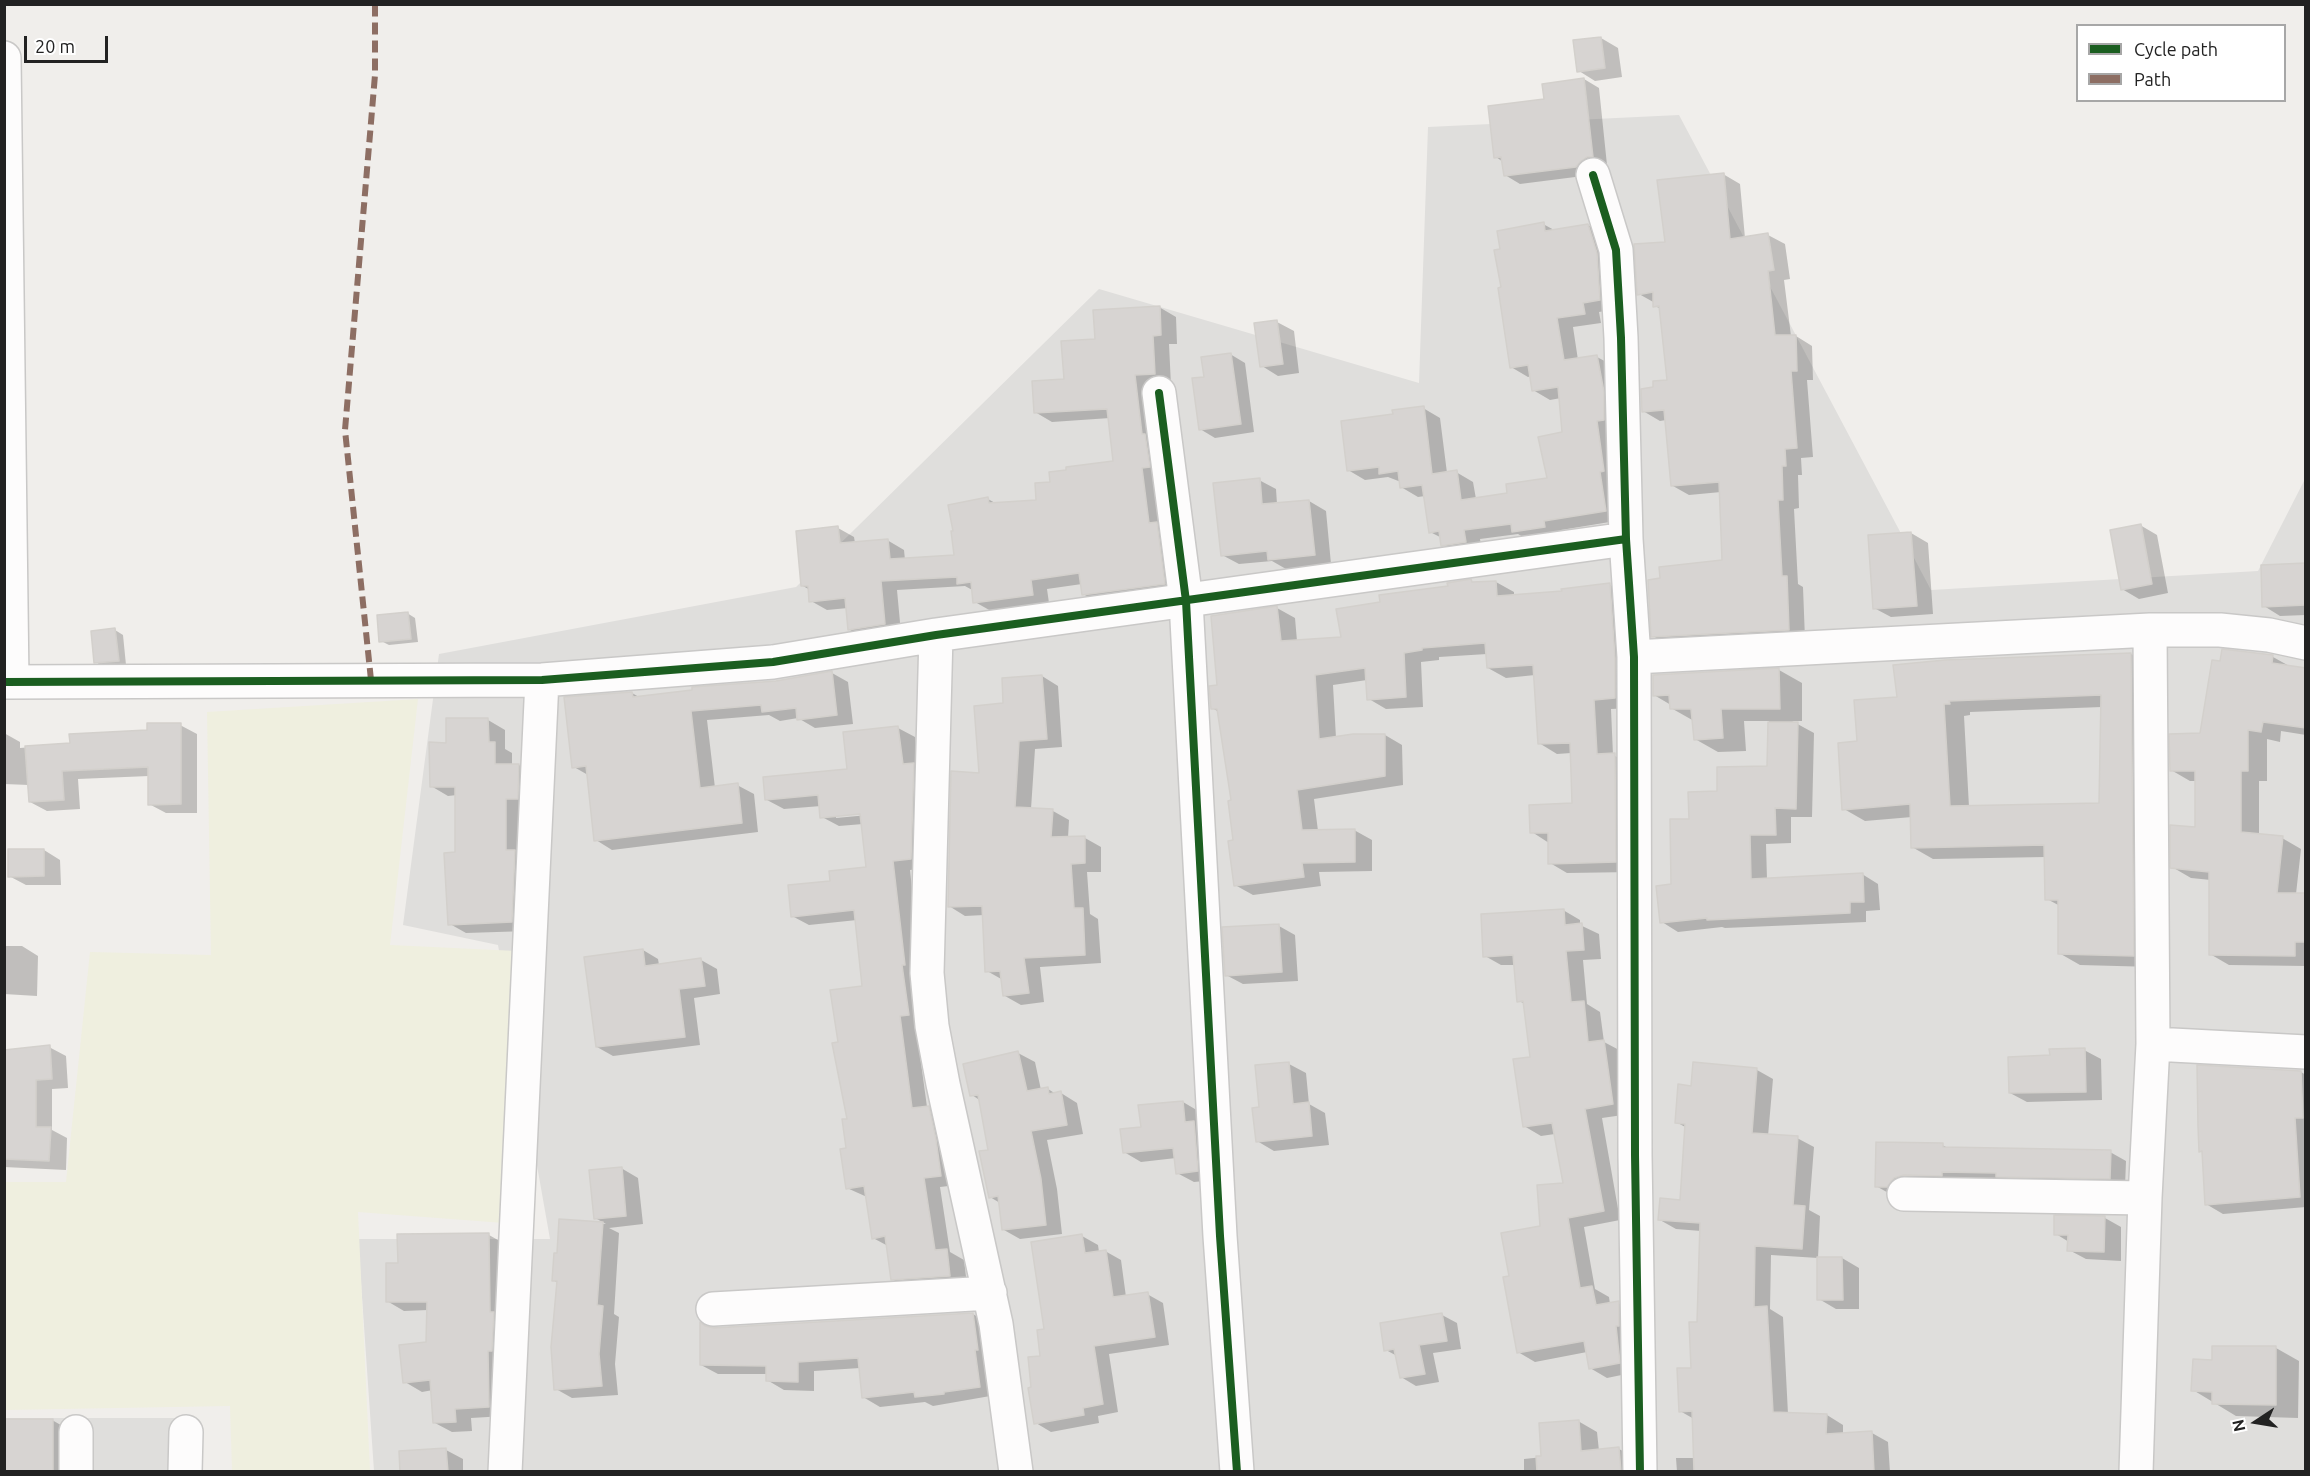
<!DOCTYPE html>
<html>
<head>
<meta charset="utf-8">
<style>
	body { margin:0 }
	#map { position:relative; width:2310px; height:1476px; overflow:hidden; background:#f0eeeb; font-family:Ubuntu,sans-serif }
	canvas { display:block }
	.frame { position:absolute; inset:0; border:6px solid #222; pointer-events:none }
	.legend { position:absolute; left:2076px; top:24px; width:210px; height:78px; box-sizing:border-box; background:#fff; border:2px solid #a7a7a7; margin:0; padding:8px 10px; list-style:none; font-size:18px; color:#222 }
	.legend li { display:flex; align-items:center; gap:12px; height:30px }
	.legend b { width:30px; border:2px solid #a7a7a7 }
	.north { position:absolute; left:2226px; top:1392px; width:60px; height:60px; -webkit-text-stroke:4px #fff; paint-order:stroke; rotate:258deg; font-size:16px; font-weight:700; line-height:24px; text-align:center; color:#222 }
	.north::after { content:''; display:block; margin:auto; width:21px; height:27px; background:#222; clip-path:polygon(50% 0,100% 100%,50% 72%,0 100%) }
	.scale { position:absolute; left:24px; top:36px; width:84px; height:27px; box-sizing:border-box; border:3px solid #222; border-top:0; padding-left:8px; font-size:18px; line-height:21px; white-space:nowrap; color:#222; -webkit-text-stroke:4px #fff; paint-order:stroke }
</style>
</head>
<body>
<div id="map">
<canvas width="2310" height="1476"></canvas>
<div class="frame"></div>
<ul class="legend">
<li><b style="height:8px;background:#1b5e20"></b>Cycle path</li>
<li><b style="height:8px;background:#8d6e63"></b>Path</li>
</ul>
<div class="north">N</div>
<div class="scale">20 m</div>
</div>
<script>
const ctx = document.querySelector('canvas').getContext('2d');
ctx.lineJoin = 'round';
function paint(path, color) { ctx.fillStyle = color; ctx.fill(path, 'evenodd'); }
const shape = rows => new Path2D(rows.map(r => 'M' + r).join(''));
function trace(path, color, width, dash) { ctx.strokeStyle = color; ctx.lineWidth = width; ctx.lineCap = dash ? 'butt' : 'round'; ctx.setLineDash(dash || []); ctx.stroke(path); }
paint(shape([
	[1679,115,1931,590,2258,571,2305,479,2305,1471,374,1471,358,1239,550,1239,498,945,403,925,439,654,796,587,1099,289,1419,383,1428,127],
	[5,1418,188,1418,187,1471,5,1472]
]), '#dfdedc');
paint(shape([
	[418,699,390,945,517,951,504,1223,358,1212,370,1471,232,1471,230,1406,5,1410,4,1182,66,1182,90,952,211,955,207,712]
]), '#efefdf');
paint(shape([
	[1601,38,1618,48,1622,77,1595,81,1579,71],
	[1584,79,1599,88,1607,165,1602,165,1591,175,1520,184,1505,175,1503,162,1496,157,1546,100],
	[1723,174,1740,184,1745,238,1768,235,1785,244,1790,279,1784,280,1791,336,1796,336,1812,346,1813,380,1807,380,1813,457,1801,458,1802,475,1798,475,1799,508,1794,509,1798,584,1803,587,1805,639,1670,646,1653,636,1662,580,1724,562,1721,492,1689,495,1673,486,1666,420,1660,421,1643,411,1655,389,1668,381,1661,309,1655,306,1655,303,1639,294,1666,244],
	[1543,224,1556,231,1588,225,1605,235,1616,309,1599,312,1601,323,1573,327,1578,360,1597,357,1614,366,1622,520,1561,530,1561,536,1530,541,1518,534,1480,539,1482,551,1460,554,1443,545,1442,538,1430,532,1425,496,1418,497,1401,487,1401,482,1388,477,1365,480,1348,470,1423,408,1440,418,1447,473,1456,472,1473,482,1476,499,1508,495,1549,480,1564,433,1561,398,1550,400,1533,390,1531,376,1528,377,1511,367,1503,288,1502,250],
	[1159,307,1176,317,1177,344,1169,344,1181,593,1099,603,1083,594,1082,584,1047,589,1049,603,991,611,975,602,974,591,965,586,897,590,901,633,866,639,850,630,848,608,827,610,811,601,810,590,803,586,838,528,854,537,855,543,887,540,904,550,905,560,955,557,988,499,997,504,1038,501,1052,483,1114,462,1110,418,1052,422,1035,412,1065,381,1096,341],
	[1277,322,1294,331,1299,373,1278,376,1262,366],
	[1230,354,1245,363,1254,432,1215,438,1200,429,1206,378],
	[1259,480,1276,489,1277,504,1309,501,1326,511,1331,564,1286,569,1272,561,1239,564,1222,555],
	[2140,525,2157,535,2168,593,2139,599,2122,589],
	[1911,533,1928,543,1933,614,1891,617,1874,608],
	[2306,565,2306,615,2280,616,2264,606],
	[1471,581,1475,584,1496,582,1514,592,1514,596,1563,592,1610,585,1627,595,1632,708,1611,709,1613,755,1633,765,1633,872,1567,873,1550,863,1549,843,1532,832,1574,805,1571,753,1557,754,1539,743,1535,675,1506,678,1488,668,1487,654,1439,657,1439,660,1421,662,1423,707,1386,709,1369,699,1367,680,1333,685,1336,738,1385,735,1402,745,1403,785,1314,799,1318,831,1354,830,1372,840,1372,871,1319,872,1321,886,1253,895,1235,885,1233,802,1219,712,1212,708,1219,686,1277,608,1295,618,1297,641,1342,638,1382,604],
	[407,613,415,618,418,642,389,645,381,641],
	[115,630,123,635,126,665,103,667,96,662],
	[2131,654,2152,666,2154,967,2080,965,2059,953,2060,906,2047,899,2046,857,1933,859,1912,847,1912,817,1865,821,1844,809,1859,743,1899,698,1945,661],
	[2102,707,2100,804,1969,807,1964,716,1970,715,1970,712],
	[2273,657,2291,667,2306,669,2306,735,2281,731,2280,742,2267,739,2267,781,2259,781,2259,836,2282,838,2301,849,2296,894,2306,894,2306,966,2229,965,2210,954,2211,880,2191,878,2172,867,2196,829,2196,781,2190,781,2171,770],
	[1779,670,1802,683,1802,721,1792,721,1814,733,1812,817,1791,817,1791,843,1766,844,1767,879,1862,874,1878,884,1880,910,1866,911,1866,922,1725,928,1722,927,1678,932,1662,922,1690,820,1718,793,1768,767,1769,721,1744,721,1746,751,1718,752,1695,739,1694,721,1671,708,1671,705,1654,695,1654,676],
	[832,673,848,682,853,724,815,728,798,718,780,721,769,715,707,720,715,788,737,785,754,794,758,832,612,850,596,840,588,775,574,767,632,693,639,697,776,682],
	[1042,676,1058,686,1062,747,1035,749,1031,809,1053,811,1069,820,1068,838,1085,838,1101,847,1101,872,1087,872,1090,914,1098,919,1101,963,1040,967,1044,1002,1021,1005,1005,996,1003,980,987,971,984,915,965,916,949,906,981,774,1005,705],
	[488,720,505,730,505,749,512,753,512,766,519,765,535,775,528,931,466,933,450,924,457,854,457,795,448,796,431,786,448,744],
	[180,725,197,734,197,813,166,813,149,804,149,776,78,779,80,809,47,811,30,802,29,785,4,784,4,733,20,742,20,748,71,744],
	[898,728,915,737,928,868,910,870,921,974,916,1026,927,1107,945,1117,957,1185,940,1187,950,1252,964,1260,967,1285,909,1289,892,1279,888,1246,873,1238,867,1197,847,1188,848,1120,839,1044,864,987,857,920,809,925,792,916,832,883,868,868,863,824,839,826,822,817,821,806,784,809,767,800,849,771],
	[868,812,868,815,836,818,836,815],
	[44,850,60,860,61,885,26,885,9,876],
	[1563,910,1580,920,1580,925,1599,934,1601,959,1583,960,1587,1004,1600,1012,1604,1042,1621,1051,1630,1114,1602,1118,1620,1220,1584,1227,1595,1289,1609,1297,1610,1304,1618,1303,1635,1312,1636,1372,1607,1378,1590,1368,1587,1352,1535,1362,1518,1352,1510,1277,1542,1228,1565,1185,1555,1134,1541,1136,1524,1126,1532,1058,1525,1004,1519,1001,1515,965,1501,965,1485,956],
	[1279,926,1295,935,1298,981,1243,984,1226,975],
	[4,946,22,946,38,956,37,996,4,994],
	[643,950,658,959,659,965,701,960,717,969,720,994,694,998,700,1045,613,1056,597,1047],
	[49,1047,66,1056,68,1088,52,1089,52,1130,67,1138,66,1170,4,1167,4,1052],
	[2084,1050,2101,1059,2102,1100,2027,1102,2010,1093,2051,1057],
	[1018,1053,1035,1062,1041,1090,1048,1089,1056,1094,1061,1093,1077,1103,1083,1134,1047,1140,1057,1189,1062,1234,1020,1239,1004,1230,1000,1203,990,1197,990,1151,981,1101,972,1095],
	[1289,1064,1306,1073,1309,1104,1325,1113,1329,1145,1274,1151,1257,1141,1261,1109],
	[1757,1070,1773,1079,1768,1136,1797,1138,1814,1147,1809,1210,1820,1216,1818,1258,1771,1255,1770,1309,1783,1317,1788,1414,1827,1415,1843,1425,1843,1435,1872,1433,1888,1442,1890,1472,1677,1472,1676,1458,1696,1458,1694,1419,1680,1411,1692,1369,1699,1323,1701,1231,1676,1229,1660,1220,1682,1202,1687,1128,1676,1122,1692,1087],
	[2301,1072,2306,1075,2306,1207,2223,1214,2206,1204,2203,1152,2201,1151],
	[1183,1102,1200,1112,1214,1180,1194,1182,1177,1173,1176,1158,1141,1162,1124,1152,1143,1128],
	[1942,1145,1950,1149,2110,1152,2126,1161,2125,1187,1892,1195,1876,1186],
	[621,1168,638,1178,643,1224,609,1228,619,1233,614,1314,619,1317,615,1364,618,1395,572,1398,556,1389,558,1283,553,1280,558,1255,560,1221,606,1224,595,1218],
	[2105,1218,2121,1227,2121,1261,2086,1259,2069,1250,2069,1242,2056,1234],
	[489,1235,505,1244,505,1416,471,1418,472,1431,452,1432,435,1423,433,1390,422,1392,405,1382,427,1344,428,1310,404,1311,387,1301,400,1265],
	[1082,1236,1098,1245,1099,1252,1105,1251,1121,1260,1126,1297,1147,1294,1163,1303,1169,1345,1109,1354,1118,1412,1098,1416,1099,1423,1051,1432,1036,1423,1033,1388,1046,1330],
	[1819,1258,1842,1258,1859,1268,1859,1309,1836,1309,1819,1299],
	[973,1314,989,1324,996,1395,933,1406,925,1402,880,1407,863,1397,860,1368,814,1371,814,1391,784,1390,767,1380,767,1374,718,1374,701,1365,708,1328],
	[1442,1315,1457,1323,1461,1349,1433,1353,1439,1382,1416,1386,1401,1377,1397,1356,1386,1350],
	[2276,1348,2299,1361,2298,1418,2236,1416,2193,1390,2214,1361],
	[52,1420,73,1432,73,1472,4,1472],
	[1578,1421,1597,1432,1599,1451,1619,1449,1638,1459,1639,1472,1524,1472,1524,1459,1543,1457],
	[446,1450,463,1459,463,1472,402,1472]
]), '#0003');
const building = shape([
	[1601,37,1605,68,1577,72,1573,40,1601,37],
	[1584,78,1593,157,1587,157,1580,162,1576,167,1504,176,1501,157,1494,158,1488,106,1544,99,1542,84,1584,78],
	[1724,173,1730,239,1768,233,1774,270,1768,271,1775,335,1796,335,1797,371,1791,371,1797,448,1785,449,1786,466,1782,466,1783,500,1778,500,1782,576,1787,576,1789,630,1651,637,1648,580,1660,578,1659,567,1722,560,1719,482,1671,486,1664,410,1642,412,1641,389,1653,387,1653,381,1667,380,1659,306,1653,307,1653,292,1637,295,1634,244,1665,242,1657,180,1724,173],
	[1544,222,1545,231,1588,224,1597,253,1600,300,1583,303,1585,314,1557,318,1564,360,1597,355,1604,392,1604,420,1597,421,1604,471,1600,472,1606,511,1544,521,1545,527,1512,532,1511,524,1464,530,1466,542,1441,546,1439,531,1429,533,1422,485,1400,488,1398,471,1379,474,1379,467,1347,471,1341,421,1393,414,1392,410,1424,406,1432,474,1457,470,1461,500,1507,493,1506,484,1547,478,1538,437,1562,432,1558,387,1532,391,1528,365,1510,368,1498,288,1501,287,1494,250,1500,249,1497,231,1544,222],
	[1160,306,1161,335,1153,336,1155,374,1135,375,1142,434,1145,434,1150,467,1142,468,1149,523,1157,522,1165,584,1082,595,1079,573,1031,580,1033,595,973,603,971,582,957,584,957,577,881,581,885,624,848,630,845,598,809,602,808,586,801,586,796,531,838,526,840,543,888,539,890,559,954,555,951,531,953,531,948,505,988,497,989,503,1036,500,1035,483,1050,482,1049,472,1066,470,1066,467,1113,461,1107,409,1034,413,1032,381,1064,379,1061,341,1095,339,1093,310,1160,306],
	[1277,320,1283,364,1260,367,1254,323,1277,320],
	[1231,353,1241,424,1199,430,1192,378,1204,377,1201,357,1231,353],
	[1260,478,1262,504,1309,500,1315,555,1268,560,1267,551,1221,556,1213,483,1260,478],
	[2141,524,2152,584,2121,590,2110,530,2141,524],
	[1911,532,1917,606,1873,609,1868,535,1911,532],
	[2306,563,2306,605,2262,607,2261,565,2306,563],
	[1471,579,1472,582,1496,581,1497,596,1562,591,1561,589,1610,583,1615,658,1615,698,1594,700,1597,754,1615,753,1616,862,1548,864,1548,833,1530,833,1529,805,1572,803,1570,743,1538,744,1533,665,1487,668,1485,643,1422,648,1422,650,1404,653,1406,697,1367,700,1365,668,1315,675,1319,739,1353,734,1385,734,1385,776,1297,790,1302,830,1355,829,1355,862,1302,863,1304,877,1234,886,1228,841,1233,840,1228,801,1231,800,1217,709,1211,709,1209,686,1217,685,1211,616,1277,606,1281,641,1341,637,1336,609,1380,602,1379,595,1448,586,1447,583,1471,579],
	[408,612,411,639,379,642,377,615,408,612],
	[115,628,119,661,94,663,91,631,115,628],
	[2222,649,2273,655,2272,663,2306,668,2306,728,2263,722,2261,732,2248,730,2248,771,2241,771,2241,832,2283,836,2277,893,2306,893,2306,942,2295,942,2295,956,2209,955,2209,872,2170,868,2170,825,2195,827,2195,771,2170,771,2169,734,2200,733,2212,660,2220,661,2222,649],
	[2131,653,2134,956,2058,954,2058,900,2045,900,2044,845,1911,848,1910,804,1842,810,1838,743,1857,741,1854,700,1897,697,1893,665,1945,660,2131,653],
	[2101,695,2099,803,1950,806,1944,704,1950,704,1949,701,2101,695],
	[1779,668,1780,709,1721,709,1723,738,1694,740,1691,709,1670,709,1669,695,1653,696,1653,675,1779,668],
	[832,671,837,715,797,720,796,708,762,712,761,705,691,711,700,788,738,783,742,823,594,841,586,766,572,768,564,697,632,692,633,697,692,690,692,687,776,681,832,671],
	[1042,675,1047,739,1019,741,1015,807,1053,809,1051,837,1085,836,1085,863,1071,864,1074,908,1083,908,1085,955,1024,958,1029,993,1003,996,1000,971,985,972,982,906,948,907,951,771,979,773,974,706,1003,703,1002,678,1042,675],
	[446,718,488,718,489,742,495,742,495,764,519,764,518,799,506,799,506,850,515,850,512,922,448,925,444,853,455,852,455,787,430,787,429,742,446,743,446,718],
	[1768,722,1798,722,1796,809,1775,808,1776,835,1750,835,1751,879,1863,873,1864,902,1850,902,1850,913,1707,920,1707,918,1660,923,1656,886,1671,884,1670,819,1689,819,1688,792,1717,791,1717,767,1767,766,1768,722],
	[147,723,181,723,181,804,148,805,148,767,62,771,64,800,29,802,25,746,70,743,69,734,147,730,147,723],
	[898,726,903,764,914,763,911,859,893,861,905,965,902,965,909,1015,900,1016,912,1108,929,1106,936,1139,941,1176,924,1178,935,1250,947,1249,950,1276,891,1280,885,1236,872,1239,864,1186,846,1189,840,1149,846,1148,842,1119,847,1119,832,1043,838,1042,830,990,862,986,854,910,791,917,788,885,830,881,829,871,866,867,860,814,820,818,818,795,765,800,763,777,847,769,843,732,898,726],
	[8,849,44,849,44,876,8,877,8,849],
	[1564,909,1565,925,1582,923,1584,950,1566,951,1571,1002,1584,1001,1588,1042,1604,1040,1613,1104,1585,1109,1604,1211,1568,1218,1580,1288,1592,1286,1596,1305,1619,1301,1619,1326,1616,1326,1620,1363,1589,1369,1584,1341,1517,1353,1503,1277,1509,1276,1501,1233,1540,1226,1537,1185,1563,1183,1552,1123,1523,1127,1513,1059,1530,1057,1523,1001,1517,1002,1513,955,1483,957,1481,914,1564,909],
	[1279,924,1282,972,1225,976,1222,927,1279,924],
	[643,949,645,966,701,958,705,986,679,989,685,1037,596,1047,584,957,643,949],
	[50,1045,52,1079,36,1080,36,1127,51,1127,49,1161,4,1159,4,1050,50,1045],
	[2085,1048,2086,1092,2009,1093,2008,1057,2050,1055,2049,1049,2085,1048],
	[1018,1051,1027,1091,1048,1087,1049,1094,1061,1091,1067,1125,1031,1131,1041,1179,1046,1225,1002,1230,998,1196,989,1198,979,1151,988,1150,978,1095,970,1096,963,1064,1018,1051],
	[1289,1062,1293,1104,1309,1102,1312,1136,1256,1142,1252,1108,1259,1107,1255,1065,1289,1062],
	[1693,1062,1757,1068,1752,1133,1798,1136,1793,1205,1805,1206,1802,1249,1755,1246,1754,1307,1767,1306,1773,1412,1827,1414,1826,1434,1872,1431,1874,1472,1694,1472,1692,1411,1679,1412,1677,1368,1691,1368,1689,1322,1697,1322,1700,1223,1658,1220,1660,1198,1680,1200,1685,1124,1675,1123,1678,1084,1691,1086,1693,1062],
	[2197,1065,2301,1071,2303,1118,2295,1118,2300,1197,2205,1205,2202,1151,2199,1152,2198,1126,2197,1065],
	[1183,1101,1185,1122,1194,1121,1198,1171,1176,1174,1173,1148,1123,1153,1120,1129,1141,1127,1138,1105,1183,1101],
	[1876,1142,1943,1143,1943,1147,2111,1150,2110,1179,1996,1177,1996,1173,1942,1172,1942,1176,1904,1175,1894,1178,1887,1187,1875,1187,1876,1142],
	[622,1167,626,1216,594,1219,589,1170,622,1167],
	[2054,1215,2105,1216,2104,1252,2067,1251,2068,1235,2054,1235,2054,1215],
	[559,1219,603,1222,597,1305,603,1306,599,1354,602,1386,554,1390,551,1347,557,1281,552,1281,554,1253,557,1253,559,1219],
	[489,1233,490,1312,494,1312,492,1351,488,1351,489,1407,455,1409,456,1422,433,1423,430,1380,403,1383,399,1345,426,1342,427,1302,386,1302,386,1263,398,1263,397,1234,489,1233],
	[1082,1234,1085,1253,1106,1250,1113,1297,1148,1292,1155,1337,1094,1346,1103,1404,1083,1408,1084,1415,1034,1424,1028,1388,1031,1387,1028,1357,1040,1356,1037,1330,1044,1329,1031,1242,1082,1234],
	[1817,1257,1842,1257,1843,1300,1817,1300,1817,1257],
	[973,1313,978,1350,975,1350,980,1387,944,1392,944,1394,915,1397,914,1392,862,1398,858,1358,798,1362,798,1382,766,1381,766,1366,700,1365,700,1322,705,1326,714,1328,973,1313],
	[1442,1313,1447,1341,1419,1345,1425,1374,1400,1378,1394,1349,1384,1351,1380,1323,1442,1313],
	[2212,1346,2276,1346,2276,1405,2212,1404,2212,1392,2191,1391,2193,1359,2212,1360,2212,1346],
	[4,1419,53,1419,53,1472,4,1472,4,1419],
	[1579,1420,1581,1451,1619,1447,1621,1472,1537,1472,1536,1456,1541,1456,1539,1423,1579,1420],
	[446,1448,448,1472,400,1472,399,1451,446,1448]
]);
paint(building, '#d7d4d2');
trace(building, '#d3d0cc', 1.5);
const minor = shape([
	[4,58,12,682],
	[1593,175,1616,250,1621,338,1626,539,1634,657,1635,1155,1640,1472],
	[1159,393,1186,601,1220,1236,1237,1472],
	[936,635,927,973,932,1026,943,1084,996,1324,1016,1472],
	[1634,657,2150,630,2220,630,2269,635,2306,643],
	[4,682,542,680,773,662,936,635,1626,539],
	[2153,1044,2306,1052],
	[1904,1194,2145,1198],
	[713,1309,990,1293],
	[76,1432,76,1472],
	[185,1472,186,1432],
	[505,1472,542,680],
	[2136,1472,2145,1198,2153,1044,2150,630]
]);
trace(minor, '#c9c8c7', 36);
trace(minor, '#fdfcfc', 33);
trace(shape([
	[371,680,345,430,375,75,375,4]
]), '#8d6e63', 6, [12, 6]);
trace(shape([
	[1593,175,1616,250,1621,338,1626,539,1634,657,1635,1155,1640,1472],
	[1159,393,1186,601,1220,1236,1237,1472],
	[4,682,542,680,773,662,936,635,1626,539]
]), '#1b5e20', 8);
</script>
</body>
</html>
